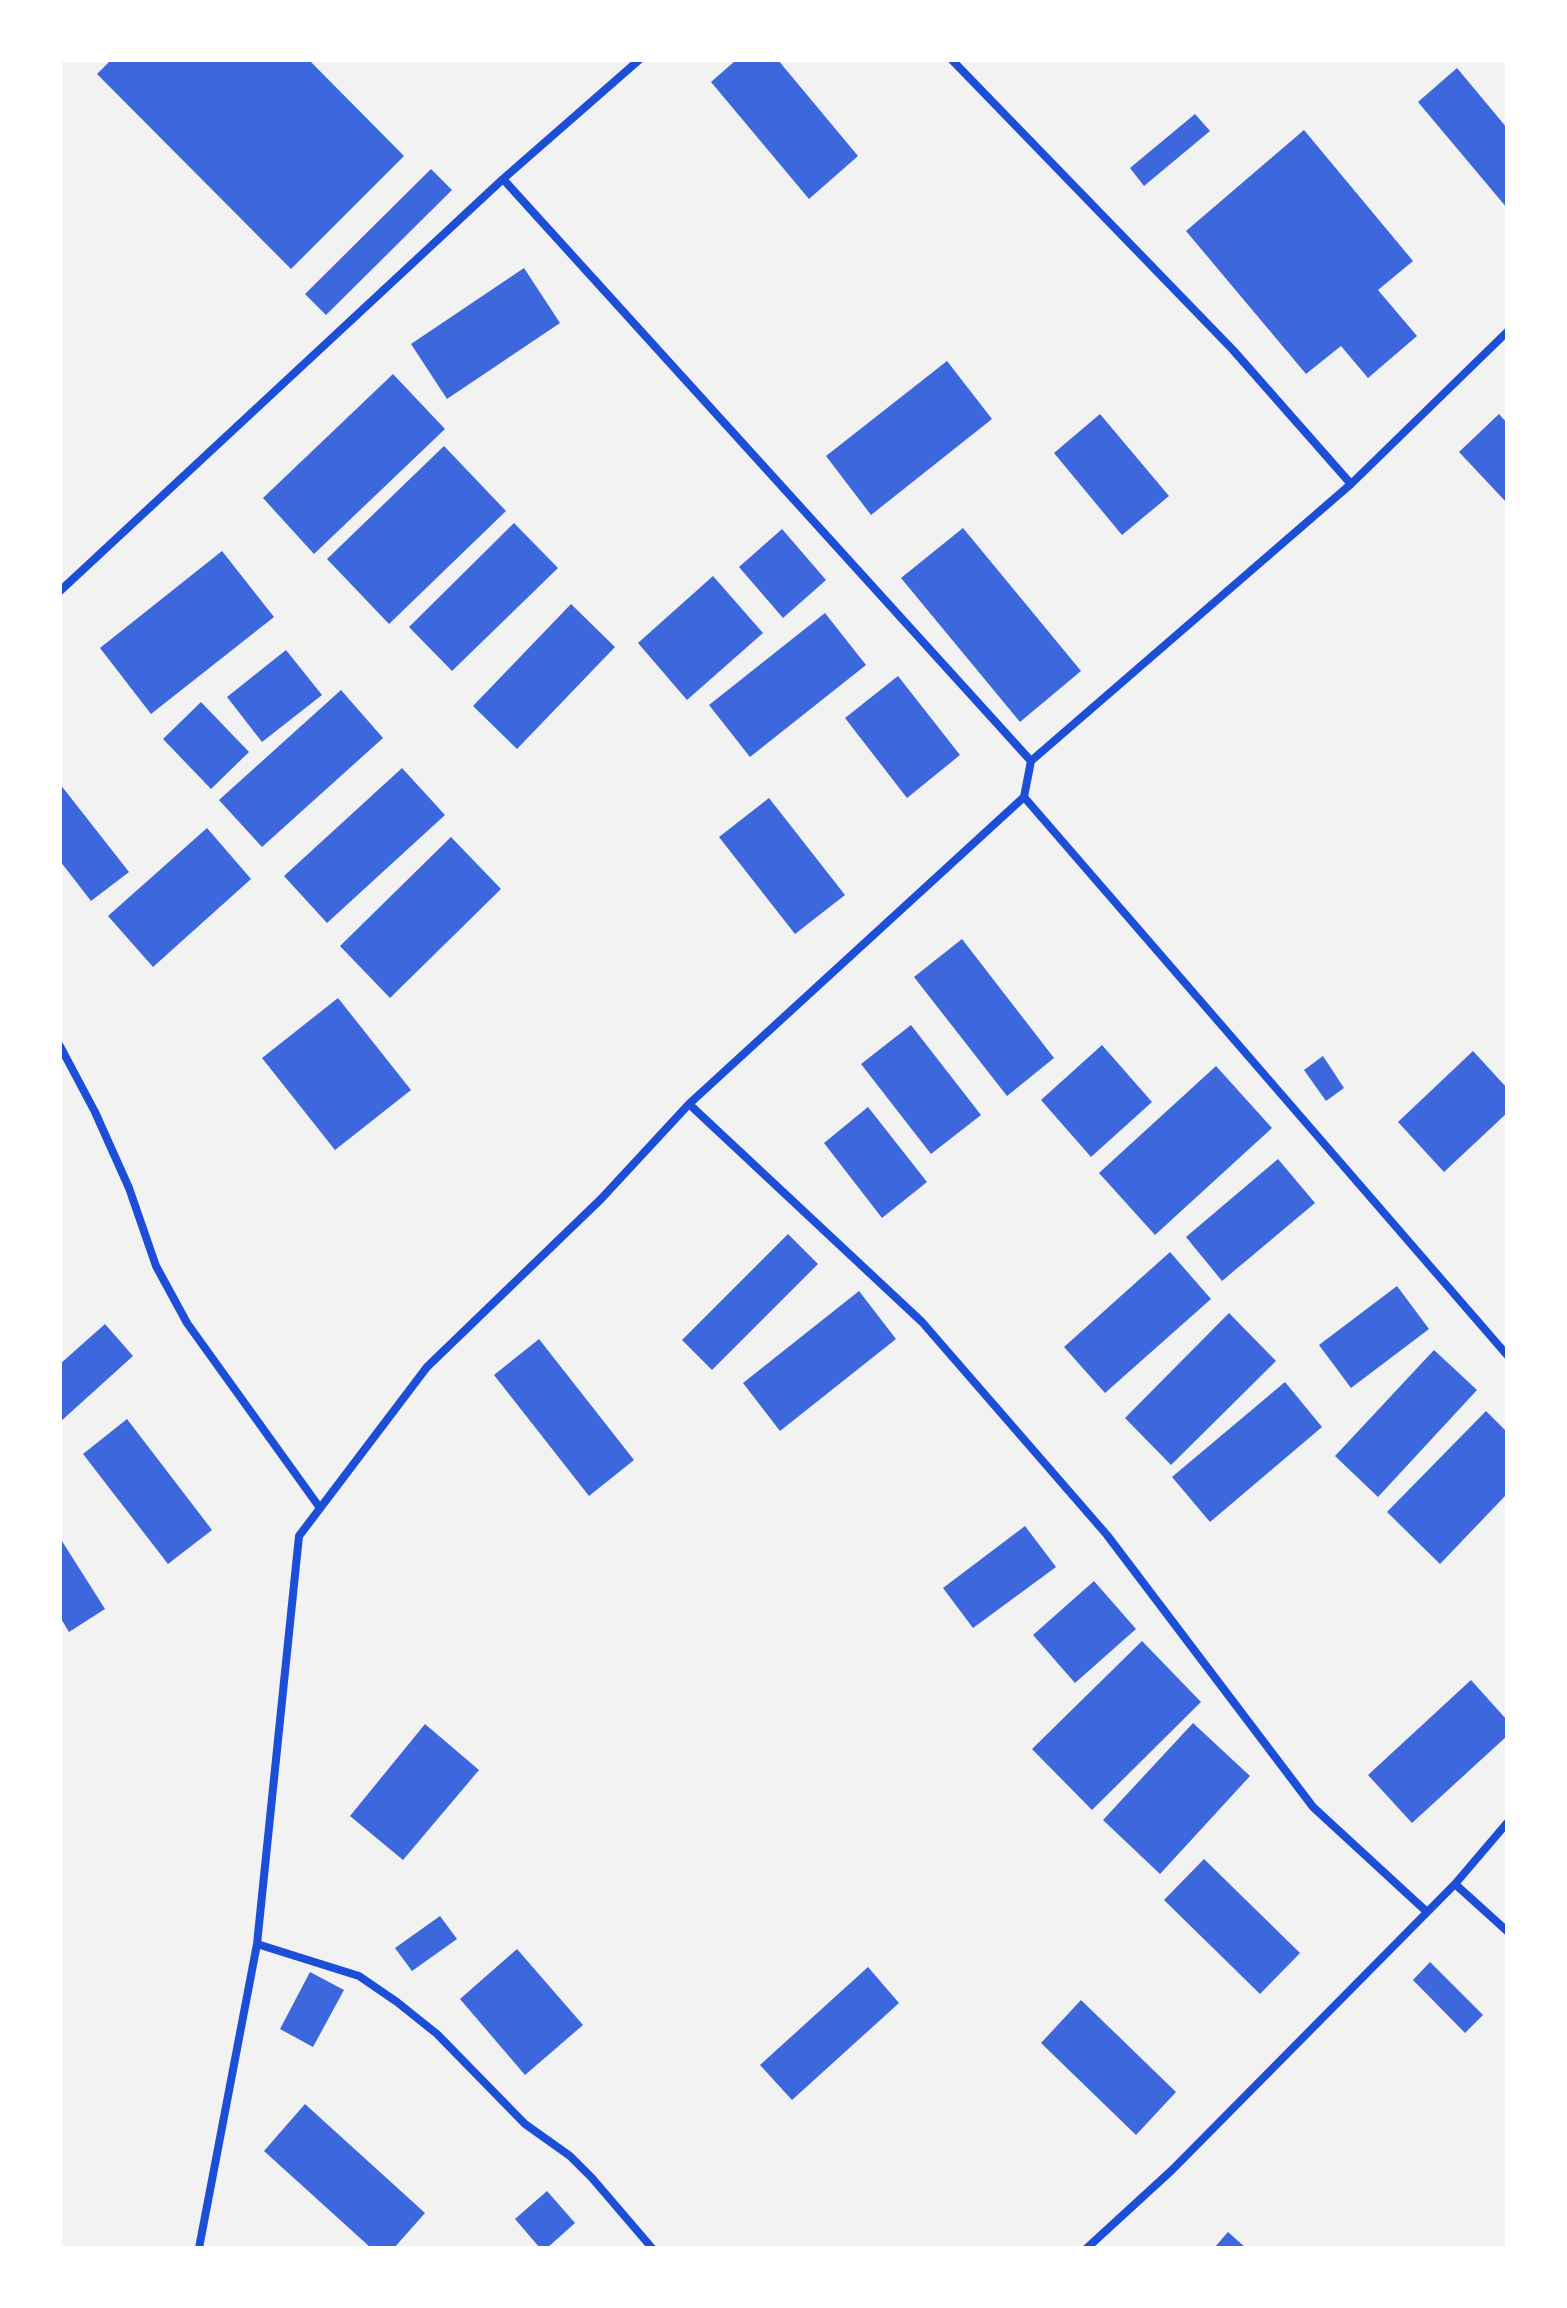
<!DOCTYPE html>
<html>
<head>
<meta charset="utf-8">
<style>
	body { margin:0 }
	#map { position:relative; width:1567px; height:2308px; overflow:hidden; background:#f2f2f2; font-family:Poppins,sans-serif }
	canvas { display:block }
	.frame { position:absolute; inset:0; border:62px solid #fff; pointer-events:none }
</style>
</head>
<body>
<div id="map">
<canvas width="1567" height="2308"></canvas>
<div class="frame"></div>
</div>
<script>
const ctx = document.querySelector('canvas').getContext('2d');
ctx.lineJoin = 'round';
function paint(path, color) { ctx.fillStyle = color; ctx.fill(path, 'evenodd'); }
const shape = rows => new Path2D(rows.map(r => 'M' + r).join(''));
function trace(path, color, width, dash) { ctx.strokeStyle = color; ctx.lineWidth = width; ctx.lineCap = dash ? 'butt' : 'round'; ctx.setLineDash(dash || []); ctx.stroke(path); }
paint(shape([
	[111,60,309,60,404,156,291,269,97,74],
	[736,60,778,60,858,156,809,199,711,82],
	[1457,68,1507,128,1507,208,1418,102],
	[1195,114,1210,131,1144,186,1130,168],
	[1304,130,1413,261,1378,290,1417,336,1368,378,1341,346,1306,374,1186,231],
	[431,169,452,190,326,315,305,294],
	[524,268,560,323,447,399,411,344],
	[947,361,992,419,871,515,826,456],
	[393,374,445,429,314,554,263,498],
	[1100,414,1169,496,1122,535,1054,453],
	[1499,414,1507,423,1507,503,1459,452],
	[444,446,506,511,389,624,327,559],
	[514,523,558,568,452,671,409,627],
	[963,528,1081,671,1020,722,901,578],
	[782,529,826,580,783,618,739,567],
	[222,551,274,617,151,714,100,648],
	[713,576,763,633,687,700,638,643],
	[571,604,615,647,517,749,473,706],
	[825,613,866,665,750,757,709,705],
	[286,650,322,695,262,742,227,697],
	[898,676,960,755,907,798,845,718],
	[341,690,383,738,262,847,219,800],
	[201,702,249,752,211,789,163,739],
	[402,768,445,815,327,923,284,876],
	[60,784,129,872,91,901,60,861],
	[769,798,845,895,795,934,719,837],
	[207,828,251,879,153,967,108,916],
	[451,837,501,889,390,998,340,946],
	[962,939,1054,1058,1007,1096,914,977],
	[338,998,411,1090,335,1150,262,1058],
	[911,1025,981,1115,931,1154,861,1064],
	[1102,1045,1152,1102,1091,1157,1041,1100],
	[1473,1051,1507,1088,1507,1113,1444,1172,1398,1122],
	[1323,1056,1344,1088,1326,1101,1304,1070],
	[1216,1066,1272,1128,1155,1235,1099,1173],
	[868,1107,927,1182,882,1218,824,1143],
	[1278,1159,1315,1203,1222,1281,1186,1237],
	[788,1234,818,1264,712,1370,682,1340],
	[1170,1252,1211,1299,1105,1393,1064,1347],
	[1397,1286,1429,1329,1351,1388,1319,1345],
	[859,1291,896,1339,780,1431,743,1383],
	[1229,1313,1276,1361,1171,1465,1125,1418],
	[105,1324,133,1356,60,1422,60,1364],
	[539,1339,634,1460,589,1496,494,1375],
	[1434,1350,1477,1390,1378,1497,1335,1456],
	[1285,1382,1322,1427,1210,1522,1172,1477],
	[1486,1411,1507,1432,1507,1494,1440,1564,1387,1512],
	[127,1419,212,1530,168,1564,83,1454],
	[1025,1526,1056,1567,973,1628,943,1588],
	[60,1538,105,1609,69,1632,60,1617],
	[1094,1581,1136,1629,1075,1683,1033,1635],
	[1142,1641,1201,1702,1092,1810,1032,1749],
	[1471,1680,1507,1720,1507,1736,1412,1823,1368,1775],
	[1193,1723,1250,1776,1160,1874,1103,1820],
	[425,1724,479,1770,403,1860,350,1816],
	[1204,1859,1300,1953,1260,1994,1164,1900],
	[440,1916,457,1939,412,1971,395,1948],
	[517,1949,583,2025,525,2075,460,1999],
	[1430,1962,1483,2015,1465,2033,1413,1980],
	[868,1967,899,2003,792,2100,760,2065],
	[310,1972,344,1990,313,2047,280,2029],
	[1081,2000,1176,2092,1136,2135,1041,2043],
	[305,2104,425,2213,394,2248,371,2248,264,2151],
	[547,2191,575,2223,547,2248,540,2248,515,2219],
	[1228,2232,1246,2248,1214,2248]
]), '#3d67dc');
trace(shape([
	[952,60,1233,350,1351,484],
	[503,179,1031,761],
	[60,591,503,179,639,60],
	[1024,797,1507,1355],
	[60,1046,95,1112,129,1188,156,1266,187,1323,320,1508],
	[689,1104,922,1322,1107,1535,1313,1807,1427,1912],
	[1455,1884,1507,1931],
	[257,1944,359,1976,397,2002,437,2034,525,2124,570,2156,592,2178,652,2248],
	[199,2248,257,1944,299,1536,427,1367,601,1199,689,1104,1024,797,1031,761,1351,484,1507,332],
	[1087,2248,1172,2170,1455,1884,1507,1823]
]), '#1d4ed8', 8);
</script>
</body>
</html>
